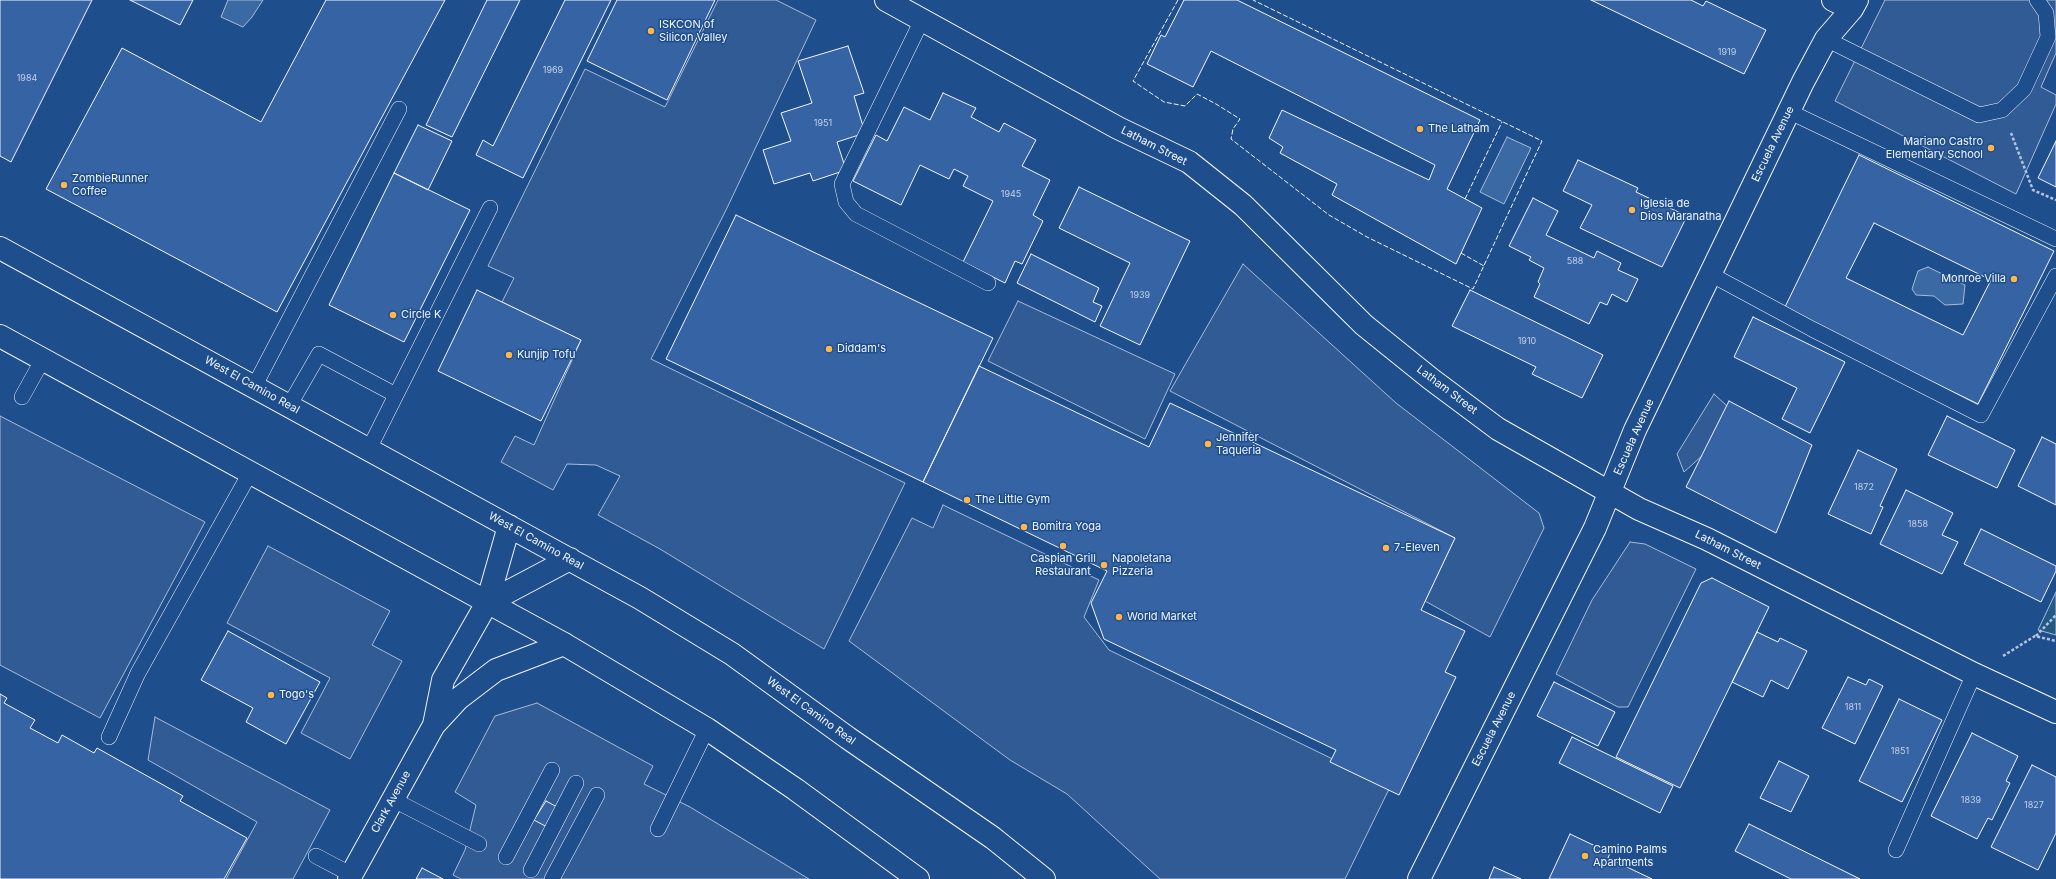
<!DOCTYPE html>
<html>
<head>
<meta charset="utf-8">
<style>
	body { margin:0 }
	canvas { display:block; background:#1f4e8c }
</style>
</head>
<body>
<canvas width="2056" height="879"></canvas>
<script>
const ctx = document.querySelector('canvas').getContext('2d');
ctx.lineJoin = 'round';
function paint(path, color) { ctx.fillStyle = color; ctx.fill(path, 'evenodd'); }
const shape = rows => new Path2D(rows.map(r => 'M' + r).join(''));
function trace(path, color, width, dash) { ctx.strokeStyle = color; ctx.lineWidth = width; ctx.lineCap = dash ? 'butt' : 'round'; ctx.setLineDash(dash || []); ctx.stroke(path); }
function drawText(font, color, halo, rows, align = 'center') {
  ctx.font = font + ' Inter,sans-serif'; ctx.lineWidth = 3; ctx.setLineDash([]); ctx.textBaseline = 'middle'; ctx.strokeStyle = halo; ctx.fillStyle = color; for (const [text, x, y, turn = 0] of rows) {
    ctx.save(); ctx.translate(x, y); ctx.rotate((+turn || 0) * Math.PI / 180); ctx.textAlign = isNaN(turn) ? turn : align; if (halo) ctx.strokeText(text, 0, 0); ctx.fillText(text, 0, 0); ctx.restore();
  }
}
const green = shape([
	[2056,592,2056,635,2038,630,2056,592]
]);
paint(green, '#245a82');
trace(green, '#a8bbd7', 1);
const parking = shape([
	[718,0,776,0,816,20,727,208,651,359,905,483,824,649,660,549,598,515,620,476,596,465,567,464,553,490,501,462,515,436,534,445,581,340,502,302,514,278,488,266,585,69,665,107,718,0],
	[1885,0,2056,0,2056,53,2041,87,2056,95,2056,104,2016,194,1835,101,1885,0],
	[1243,264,1396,403,1539,513,1544,528,1490,637,1425,601,1455,538,1170,391,1243,264],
	[1018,301,1175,374,1145,439,988,361,1018,301],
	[1714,394,1727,406,1704,454,1684,472,1677,454,1714,394],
	[0,416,205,522,100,718,0,665,0,416],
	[943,505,1099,580,1084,617,1109,650,1390,787,1345,879,1160,879,1067,794,1010,760,849,641,912,518,933,528,943,505],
	[1630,542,1645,544,1696,569,1628,707,1618,707,1556,674,1592,600,1630,542],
	[268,546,390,611,372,645,402,661,350,759,301,733,330,678,227,623,268,546],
	[537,703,653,766,644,784,690,807,809,879,461,879,453,875,465,850,476,805,455,792,495,716,537,703],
	[155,717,330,810,293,879,226,879,257,822,148,760,155,717]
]);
paint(parking, '#305b95');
trace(parking, '#a8bbd7', 1);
const water = shape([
	[228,0,263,0,252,17,243,27,221,17,228,0],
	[1507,137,1531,148,1504,204,1480,192,1507,137],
	[1928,267,1965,285,1963,304,1945,305,1934,296,1916,295,1912,289,1918,271,1928,267]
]);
paint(water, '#3b69a3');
trace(water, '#a8bbd7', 1);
const building = shape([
	[0,0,92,0,11,162,0,156,0,0],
	[130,0,193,0,180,25,130,0],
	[326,0,445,0,277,312,46,189,122,48,261,122,326,0],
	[487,0,520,0,452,137,426,125,487,0],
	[565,0,611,0,523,178,476,155,483,140,493,146,565,0],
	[617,0,715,0,667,100,587,61,617,0],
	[1184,0,1237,0,1480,120,1447,189,1482,208,1456,264,1332,195,1337,184,1280,153,1283,147,1269,138,1282,110,1429,180,1435,165,1211,51,1193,87,1147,64,1161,35,1165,37,1184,0],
	[1591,0,1691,0,1703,6,1706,1,1766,30,1744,74,1591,0],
	[848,46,864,93,854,96,865,133,837,142,846,170,813,181,810,173,774,184,763,150,791,141,781,113,812,103,798,61,848,46],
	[943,93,976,108,971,117,999,132,1004,123,1036,140,1022,166,1050,180,1033,215,1043,221,1022,264,1015,261,1005,283,963,262,993,201,963,186,968,176,954,169,949,179,920,165,901,205,853,181,876,135,887,141,904,107,930,120,943,93],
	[418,125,452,141,428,190,394,173,418,125],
	[2056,141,2056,187,2038,178,2056,141],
	[1859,155,2054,251,1978,404,1784,309,1859,155],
	[1874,223,1991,280,1963,335,1846,278,1874,223],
	[1578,160,1638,188,1636,192,1687,216,1662,267,1580,228,1592,205,1563,191,1578,160],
	[394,173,470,210,404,342,329,305,394,173],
	[1079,187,1190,241,1140,345,1100,326,1130,263,1059,228,1079,187],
	[1533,198,1558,211,1546,235,1594,258,1597,251,1621,263,1618,270,1638,279,1627,302,1612,294,1607,305,1600,302,1589,324,1534,297,1540,284,1538,282,1544,268,1529,260,1531,257,1509,246,1533,198],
	[736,215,993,338,923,482,666,359,736,215],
	[1031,254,1099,288,1093,302,1102,306,1095,322,1017,283,1031,254],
	[477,290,581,340,541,421,438,371,477,290],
	[1470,290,1603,355,1582,398,1532,374,1536,367,1452,326,1470,290],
	[1753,317,1845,362,1810,433,1782,419,1797,388,1734,357,1753,317],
	[979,366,1149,447,1170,403,1455,538,1421,610,1465,631,1445,672,1456,677,1399,795,1330,762,1336,750,1104,639,1091,603,1107,571,923,482,979,366],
	[1729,401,1812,445,1776,533,1686,487,1729,401],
	[1947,416,2015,450,1997,488,1928,455,1947,416],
	[2042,437,2056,444,2056,505,2018,486,2042,437],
	[1858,450,1897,469,1880,506,1883,507,1871,534,1828,514,1858,450],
	[1906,490,1953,513,1942,535,1958,542,1942,574,1880,544,1906,490],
	[1981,529,2056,566,2056,571,2041,602,1964,564,1981,529],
	[1712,578,1769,607,1680,788,1616,757,1701,583,1712,578],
	[228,631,320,682,286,744,246,722,253,708,201,680,228,631],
	[1757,632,1778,642,1780,638,1807,651,1788,689,1771,680,1763,697,1732,682,1757,632],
	[1848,677,1866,685,1869,679,1883,686,1855,744,1822,728,1848,677],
	[1554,682,1615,712,1598,746,1537,716,1554,682],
	[0,694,7,698,4,703,35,720,30,728,58,743,62,735,94,753,97,748,183,796,180,801,247,838,224,879,0,879,0,694],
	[1899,699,1942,720,1902,802,1859,781,1899,699],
	[1972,733,2018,756,2006,781,2010,783,1992,820,1988,818,1977,839,1931,816,1972,733],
	[1572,737,1673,786,1660,813,1559,763,1572,737],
	[1779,761,1809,776,1791,812,1760,798,1779,761],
	[2032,765,2056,777,2056,833,2038,870,1991,847,2032,765],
	[546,801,559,808,547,827,534,820,546,801],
	[1749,824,1860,879,1791,879,1735,851,1749,824],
	[1570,834,1610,853,1608,858,1652,879,1549,879,1570,834],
	[1494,867,1521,879,1489,879,1494,867],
	[422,868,443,879,416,879,422,868]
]);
paint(building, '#3563a3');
trace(building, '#f2f6ff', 1);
const service = shape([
	[922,20,842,184,846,202,856,214,988,283],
	[1826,39,1979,115,2002,110,2024,89,2048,37,2046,13,2037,0],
	[1788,111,2056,239],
	[1710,274,1812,329,1981,415,2056,276],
	[254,387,399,109],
	[396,395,490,208],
	[22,397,43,359],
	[289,406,319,354,396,395,369,449],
	[109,737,138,673,250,473],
	[392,799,479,844],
	[658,829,707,729],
	[1896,850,1974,674],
	[316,856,352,875],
	[506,857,552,770],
	[531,870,576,783],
	[552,879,597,795]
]);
const minor = shape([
	[886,0,1118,128,1189,162,1243,205,1364,325,1431,379,1498,429,1639,509,1707,539,1974,674,2056,712],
	[1833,0,1852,9],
	[434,725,443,680,487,603],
	[349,879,434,725,458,699,496,670,564,644],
	[1419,879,1595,528,1635,430,1803,82,1826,39,1852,9,1857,0]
]);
const primary = shape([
	[0,248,640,598,732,654,848,738,993,838,1044,879],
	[0,336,564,644,707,729,795,789,918,879],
	[487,603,570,559],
	[487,603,509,526]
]);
trace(service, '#f2f6ff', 16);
trace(minor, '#f2f6ff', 24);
trace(primary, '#f2f6ff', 24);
trace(shape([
	[2011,133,2033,190,2056,200],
	[2036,636,2056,615],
	[2003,656,2035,636,2056,641]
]), '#b3c4dc', 2.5, [3, 2]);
trace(service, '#1f4e8c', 15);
trace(minor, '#1f4e8c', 22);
trace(primary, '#1f4e8c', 22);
trace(shape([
	[1178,0,1133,81,1164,102,1185,106,1197,94,1216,104,1240,119,1233,129,1231,139,1329,215,1367,237,1473,289,1542,141,1253,0],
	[1465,199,1502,122],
	[1461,253,1484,266]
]), '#f2f6ff', 1, [5, 2]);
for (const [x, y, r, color] of [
	[651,31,4,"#ffb74d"],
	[1420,129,4,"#ffb74d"],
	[1991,148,4,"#ffb74d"],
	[64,185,4,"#ffb74d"],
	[1632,210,4,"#ffb74d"],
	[2014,279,4,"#ffb74d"],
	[393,315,4,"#ffb74d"],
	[829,349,4,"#ffb74d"],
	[509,355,4,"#ffb74d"],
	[1208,444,4,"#ffb74d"],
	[967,500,4,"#ffb74d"],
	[1024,527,4,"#ffb74d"],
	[1063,546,4,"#ffb74d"],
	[1386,548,4,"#ffb74d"],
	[1104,565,4,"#ffb74d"],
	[1119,617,4,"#ffb74d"],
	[271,695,4,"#ffb74d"],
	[1585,856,4,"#ffb74d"]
]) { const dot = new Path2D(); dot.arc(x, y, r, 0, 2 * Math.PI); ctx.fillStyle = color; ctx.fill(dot); trace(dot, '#1f4e8c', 1.5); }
drawText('9px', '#c3d1e8', null, [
	["1919",1727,52],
	["1969",553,70],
	["1984",27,78],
	["1951",823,123],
	["1945",1011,194],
	["588",1575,261],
	["1939",1140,295],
	["1910",1527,341],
	["1872",1864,487],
	["1858",1918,524],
	["1811",1853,707],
	["1851",1900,751],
	["1839",1971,800],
	["1827",2034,805]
]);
drawText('11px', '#f2f6ff', '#1f4e8c', [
	["ISKCON of",659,25],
	["Silicon Valley",659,38],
	["The Latham",1428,129],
	["Mariano Castro",1983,142,"right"],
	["Elementary School",1983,155,"right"],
	["ZombieRunner",72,179],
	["Coffee",72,192],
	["Iglesia de",1640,204],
	["Dios Maranatha",1640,217],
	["Monroe Villa",2006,279,"right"],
	["Circle K",401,315],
	["Diddam's",837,349],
	["Kunjip Tofu",517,355],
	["Jennifer",1216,438],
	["Taqueria",1216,451],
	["The Little Gym",975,500],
	["Bomitra Yoga",1032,527],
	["7-Eleven",1394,548],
	["Caspian Grill",1063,559,"center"],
	["Restaurant",1063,572,"center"],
	["Napoletana",1112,559],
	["Pizzeria",1112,572],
	["World Market",1127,617],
	["Togo's",279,695],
	["Camino Palms",1593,850],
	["Apartments",1593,863]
], 'left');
drawText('11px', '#f2f6ff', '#1f4e8c', [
	["Escuela Avenue",1773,144,-64],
	["Latham Street",1154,146,27],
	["West El Camino Real",252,385,29],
	["Latham Street",1447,390,37],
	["Escuela Avenue",1634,437,-66],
	["West El Camino Real",536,541,29],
	["Latham Street",1728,550,27],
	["West El Camino Real",811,711,36],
	["Escuela Avenue",1494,729,-63],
	["Clark Avenue",391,802,-61]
]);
</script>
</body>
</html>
